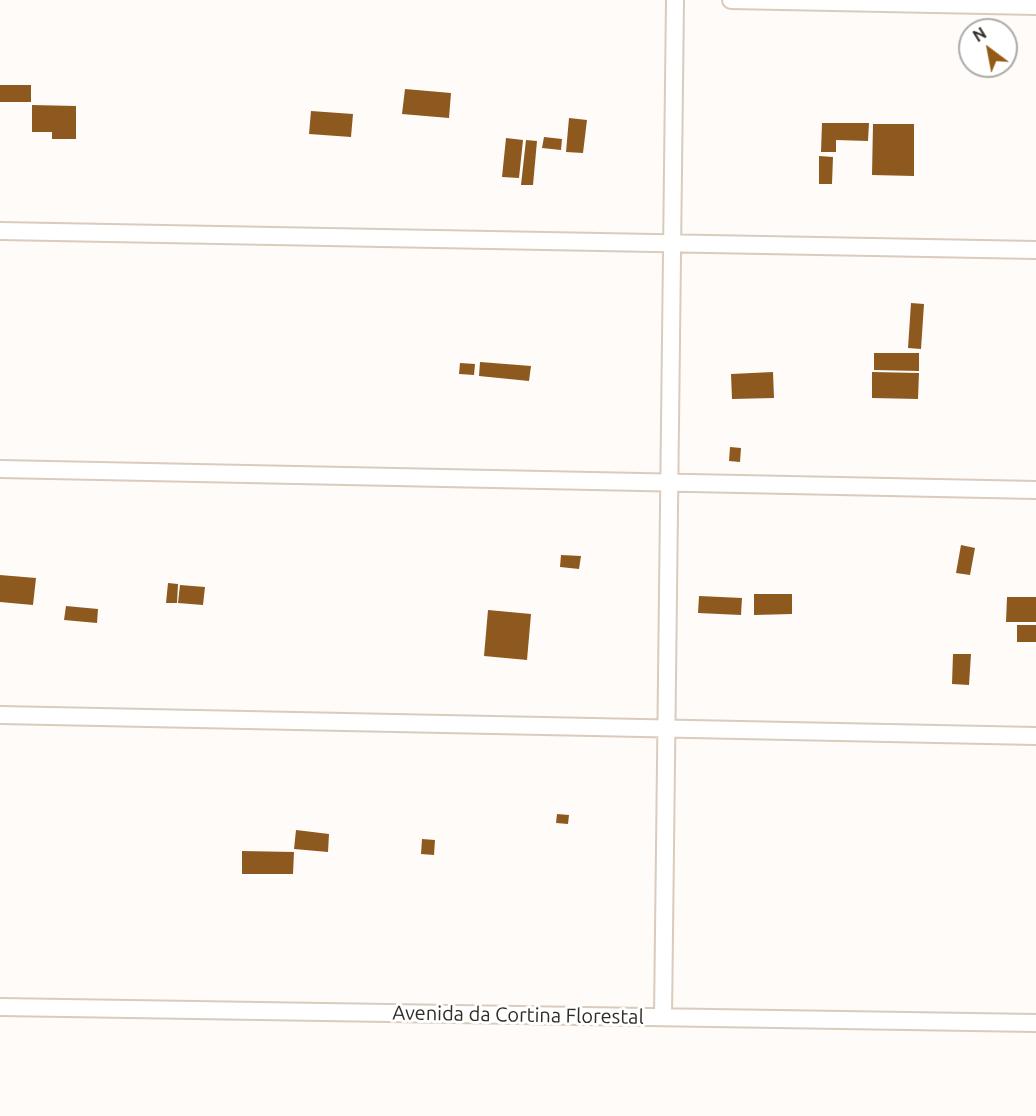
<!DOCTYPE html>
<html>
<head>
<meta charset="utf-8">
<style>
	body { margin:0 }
	#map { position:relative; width:1036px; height:1116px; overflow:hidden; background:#fefbf8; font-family:Ubuntu,sans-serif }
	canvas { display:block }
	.north { position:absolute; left:958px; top:18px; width:60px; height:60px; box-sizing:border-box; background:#fff; border:2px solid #adaba8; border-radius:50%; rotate:328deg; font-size:16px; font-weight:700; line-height:24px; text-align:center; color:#322c26 }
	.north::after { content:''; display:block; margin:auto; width:21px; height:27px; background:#945a17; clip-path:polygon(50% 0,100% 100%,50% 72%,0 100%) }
</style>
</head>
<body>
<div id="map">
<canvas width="1036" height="1116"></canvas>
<div class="north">N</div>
</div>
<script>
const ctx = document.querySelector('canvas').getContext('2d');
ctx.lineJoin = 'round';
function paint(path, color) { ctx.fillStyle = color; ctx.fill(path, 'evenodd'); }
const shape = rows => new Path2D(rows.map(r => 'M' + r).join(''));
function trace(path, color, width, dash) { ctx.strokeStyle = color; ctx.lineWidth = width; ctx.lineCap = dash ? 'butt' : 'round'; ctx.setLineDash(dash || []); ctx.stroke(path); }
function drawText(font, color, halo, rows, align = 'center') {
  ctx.font = font + ' Ubuntu,sans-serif'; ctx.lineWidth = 6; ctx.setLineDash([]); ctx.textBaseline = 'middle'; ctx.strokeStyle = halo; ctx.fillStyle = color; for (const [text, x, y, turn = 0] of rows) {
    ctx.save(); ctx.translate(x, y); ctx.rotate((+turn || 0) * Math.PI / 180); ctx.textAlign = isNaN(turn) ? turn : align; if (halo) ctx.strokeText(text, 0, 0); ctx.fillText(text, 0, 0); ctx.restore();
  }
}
paint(shape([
	[0,85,31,85,31,102,0,102],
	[405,89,451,93,449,118,402,114],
	[32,105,76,106,76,139,52,139,52,132,32,132],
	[311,111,353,114,351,137,309,134],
	[569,118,587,120,583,153,566,152],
	[822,123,869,123,868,141,836,140,836,152,821,152],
	[873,124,914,124,914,176,872,175],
	[544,137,562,139,561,150,542,148],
	[506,138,523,140,519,178,502,177],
	[526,140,537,141,533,185,521,185],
	[819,156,833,157,832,184,819,184],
	[911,303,924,304,921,349,908,348],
	[874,353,919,353,919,371,874,370],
	[480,362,531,366,529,381,479,376],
	[460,363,475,364,474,375,459,374],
	[773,372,774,398,732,399,731,374],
	[872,372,919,373,918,399,872,398],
	[730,447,741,448,740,462,729,461],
	[961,545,975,548,970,575,956,573],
	[561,555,581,556,579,569,560,567],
	[0,575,36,578,33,605,0,602],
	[168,583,178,584,177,603,166,603],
	[180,585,205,587,203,605,178,603],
	[754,594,792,594,792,614,754,615],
	[699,596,742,598,741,615,698,613],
	[1007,597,1036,597,1036,622,1006,622],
	[66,606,98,609,97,623,64,620],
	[488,610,531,614,527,660,484,656],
	[1017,625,1036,625,1036,642,1017,642],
	[953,654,971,654,969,685,952,684],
	[557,814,569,815,568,824,556,823],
	[296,830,329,834,328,852,294,849],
	[422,839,435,840,434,855,421,854],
	[242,851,294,852,293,874,242,874]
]), '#8e591f');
const street = shape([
	[731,0,1036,6],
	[0,231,1036,250],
	[0,469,1036,490],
	[0,715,1036,736],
	[0,1007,1036,1023],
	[663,1017,675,0]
]);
trace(street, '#dacbbd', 20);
trace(street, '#fff', 16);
drawText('20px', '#322c26', '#fff', [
	["Avenida da Cortina Florestal",518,1015,1]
]);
</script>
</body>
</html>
